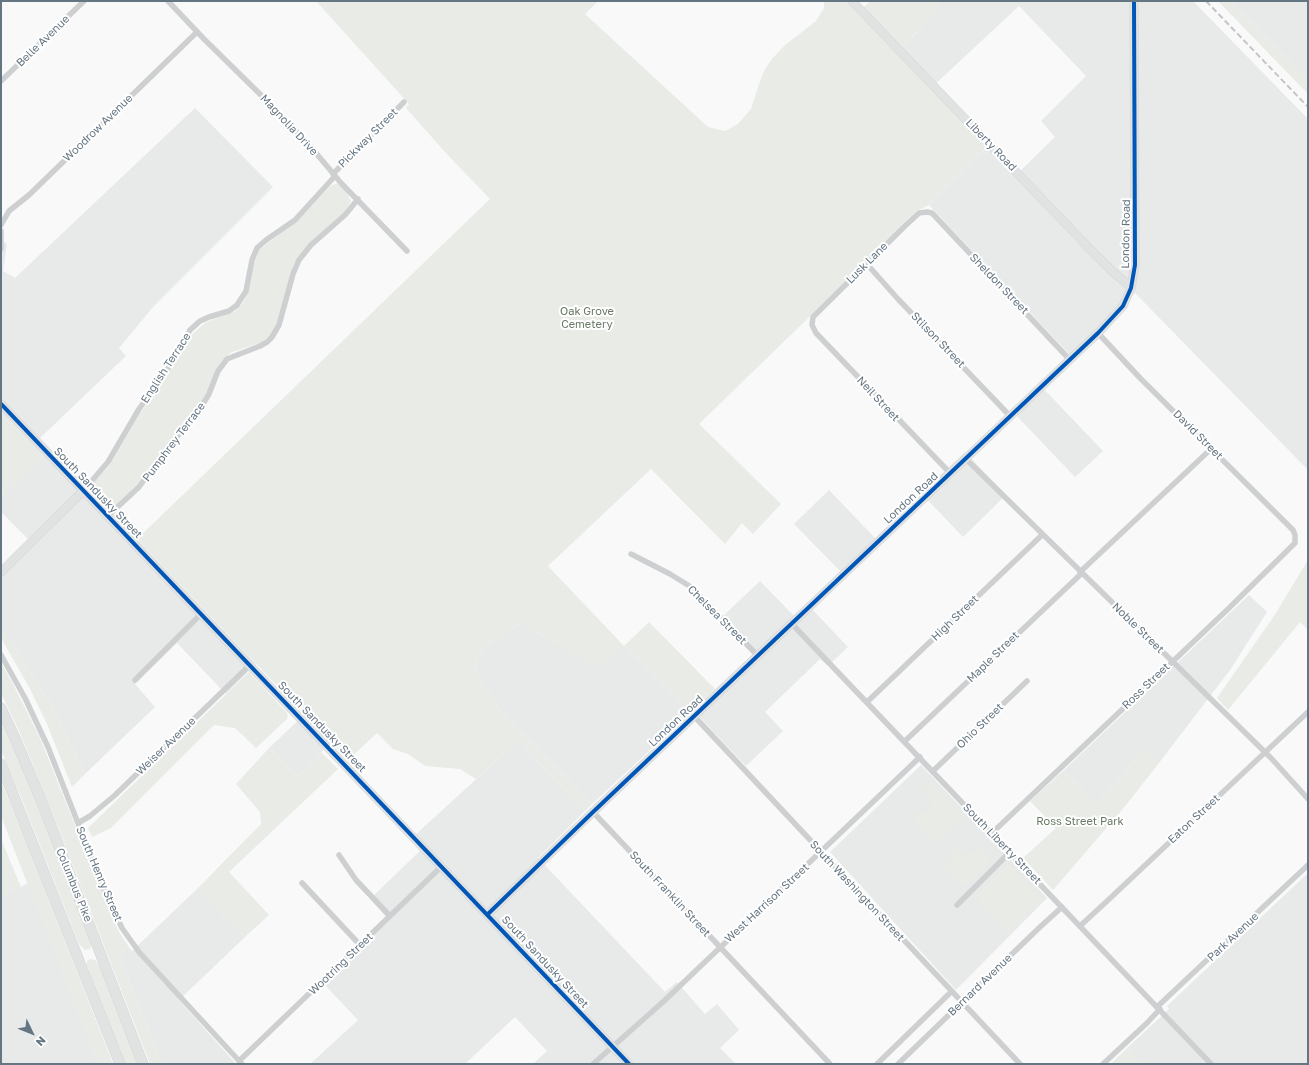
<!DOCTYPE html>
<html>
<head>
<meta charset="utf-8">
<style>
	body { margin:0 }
	#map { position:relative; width:1309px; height:1065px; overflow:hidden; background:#f9f9f9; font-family:"Golos Text",sans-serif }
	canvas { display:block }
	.frame { position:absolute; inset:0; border:2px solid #657683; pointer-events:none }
	.north { position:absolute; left:12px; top:1013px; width:40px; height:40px; -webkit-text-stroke:3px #fff; paint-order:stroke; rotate:133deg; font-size:11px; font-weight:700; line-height:16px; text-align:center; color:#657683 }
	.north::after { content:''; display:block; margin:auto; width:14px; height:18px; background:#657683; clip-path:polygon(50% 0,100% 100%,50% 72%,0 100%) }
</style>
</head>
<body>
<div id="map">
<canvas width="1309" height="1065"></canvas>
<div class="frame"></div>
<div class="north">N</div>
</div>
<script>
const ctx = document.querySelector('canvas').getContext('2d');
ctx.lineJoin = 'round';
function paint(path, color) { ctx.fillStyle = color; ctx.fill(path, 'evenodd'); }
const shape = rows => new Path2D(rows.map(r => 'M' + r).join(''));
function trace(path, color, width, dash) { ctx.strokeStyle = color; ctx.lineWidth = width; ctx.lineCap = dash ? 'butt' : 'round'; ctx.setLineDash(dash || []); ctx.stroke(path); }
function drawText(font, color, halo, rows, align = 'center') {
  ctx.font = font + ' "Golos Text",sans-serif'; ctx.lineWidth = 4; ctx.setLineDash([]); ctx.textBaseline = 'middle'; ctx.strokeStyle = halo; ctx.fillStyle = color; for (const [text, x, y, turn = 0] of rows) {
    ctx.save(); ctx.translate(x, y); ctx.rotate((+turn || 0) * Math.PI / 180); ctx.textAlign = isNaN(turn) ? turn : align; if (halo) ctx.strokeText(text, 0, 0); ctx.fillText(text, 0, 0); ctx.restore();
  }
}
paint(shape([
	[940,1,1193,1,1308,119,1308,470,1135,293,1070,355,929,205,988,147,1016,175,1055,137,1041,121,1086,76,1019,6,931,88,897,52,917,32,932,15],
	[1231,1,1308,1,1308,80],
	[195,108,273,187,154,306,119,348,126,356,40,438,256,664,226,694,177,643,135,684,155,707,85,774,52,706,10,640,1,629,1,566,28,539,1,512,1,497,43,456,1,410,1,240,7,244,3,271,15,278],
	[1039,384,1103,451,1075,477,1011,410],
	[965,452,1006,495,963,537,921,493],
	[829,490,876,539,841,572,794,524],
	[760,581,794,616,807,604,848,647,828,666,820,659,765,712,783,731,746,766,693,710,755,652,722,617],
	[1249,595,1267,612,1230,670,1159,763,1144,749,1096,805,1064,770],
	[523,622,551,642,624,646,690,713,592,804,498,707,475,671,477,658,491,642],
	[304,715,331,742,297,776,269,748],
	[518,741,585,811,538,858,665,992,677,982,705,1014,717,1004,739,1030,720,1048,736,1064,533,1064,547,1051,515,1017,465,1064,422,1064,415,1063,412,1064,310,1064,358,1020,323,983,388,919,370,899,426,845,415,835],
	[921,765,1047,898,956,990,830,852],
	[1308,873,1308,1064,1139,1064,1141,1063,1127,1048,1169,1009,1167,1006],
	[28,883,82,1023,98,1064,1,1064,1,898],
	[198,888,245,937,179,1000,236,1064,162,1064,119,956,129,947,132,951]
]), '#e8e9e9');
paint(shape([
	[316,1,598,1,585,14,708,127,725,131,738,124,751,109,758,87,764,71,771,60,784,46,816,21,824,8,824,1,847,1,988,147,929,205,916,211,801,325,699,424,781,504,753,534,742,523,725,544,651,469,548,566,624,646,649,622,715,689,690,713,624,646,595,669,551,642,523,622,491,642,477,658,475,671,498,707,592,804,585,811,518,741,476,779,460,769,425,766,408,754,393,749,377,733,348,760,137,539,490,199,444,151,406,108,409,104],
	[870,1,940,1,933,15,902,47,863,8],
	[1218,1,1231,1,1308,80,1308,94],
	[337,183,346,191,351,201,344,213,294,265,277,323,272,334,260,343,232,352,223,359,216,369,205,400,145,477,111,512,88,488,110,465,140,413,155,393,174,363,187,339,206,322,234,312,244,301,249,287,253,267,258,251,307,211,329,187],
	[1,410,43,456,1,497],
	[1308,560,1308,630,1300,622,1228,710,1217,698,1274,616],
	[1,629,10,640,52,706,85,774,72,787,47,724,29,687,1,638],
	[1,663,13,684,40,738,109,910,119,932,129,947,119,956,162,1064,150,1064,58,827,20,733,1,693],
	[249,672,287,713,288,718,256,748,235,728,214,725,111,828,92,837,88,828],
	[1,718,6,727,41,815,92,943,90,949,85,950,79,944,22,800,1,750],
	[269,748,297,776,321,752,338,769,229,872,269,915,245,937,198,888,261,824,260,812,236,784],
	[1144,749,1159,763,1122,810,1053,890,1023,858,1056,828,1030,801,1064,770,1096,805],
	[1,781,28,847,113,1064,98,1064,93,1052,1,816],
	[931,781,964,817,937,843,913,818,917,811,921,814,927,811,933,800,920,792],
	[1,839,21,887,1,898],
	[955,844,965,855,971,851,974,854,981,847,992,859,966,885,964,885,957,880,943,864,954,854,949,849],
	[1007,865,1010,865,1043,899,1009,935,979,906,977,899,979,892],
	[90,959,95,960,100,966,138,1064,125,1064,87,965,87,961],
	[1127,1048,1141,1062,1139,1064,1111,1064]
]), '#e8ebe6');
const secondary = shape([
	[852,1,1089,248,1113,272,1131,287],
	[1,404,629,1064],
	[1,572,83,491],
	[488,914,593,812,1098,333,1123,306,1131,288,1135,265,1134,1]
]);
const highway = shape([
	[1,708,15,738,41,800,143,1064],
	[1,764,120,1064]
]);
trace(secondary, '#d5d6d7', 9);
trace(highway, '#d5d6d6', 11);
trace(shape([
	[168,1,205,40,265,99,311,147,341,183,407,251],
	[1,81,84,1],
	[333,174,404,102],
	[1,225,9,211,29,195,197,32],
	[1,231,1,249],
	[866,263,898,299,1010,416],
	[965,458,1271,758,1308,799],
	[950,473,816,333,812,325,813,317,815,315,905,226,919,213,927,212,932,213,1070,360],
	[83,491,108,462,139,409,167,370,190,330,200,321,209,317,229,311,237,305,246,291,252,260,257,248,266,240,295,220,335,176],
	[108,516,139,487,168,447,197,414,209,394,218,371,227,359,260,346,267,342,272,337,279,325,293,274,299,260,311,245,345,215,358,199],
	[631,554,670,574,691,587,758,656],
	[1080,572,1212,448],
	[792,624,1211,1064],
	[1,655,25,698,48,747,107,897,122,928,139,952,242,1064],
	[135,680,201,614],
	[867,702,1042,535],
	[694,716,1020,1064],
	[905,741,1082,573],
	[933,771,1027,681],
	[593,812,830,1064],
	[78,823,90,816,114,796,250,665],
	[992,833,1228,609,1295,543,1295,535,1293,530,1140,378,1098,333],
	[339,855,356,880,390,916],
	[302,883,360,945],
	[957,905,1010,852],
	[1080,926,1105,903,1308,712],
	[1157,1007,1308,865],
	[239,1061,442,866],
	[593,1064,664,1001,920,757],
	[877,1064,951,992],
	[898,1064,1040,927,1062,907],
	[1103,1064,1147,1023,1160,1009]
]), '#cecfd0', 5.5);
trace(secondary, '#e1e2e2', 8);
trace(highway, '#e1e2e2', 10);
trace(shape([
	[1206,1,1308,107]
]), '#c3c5c6', 2, [6, 3]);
trace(shape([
	[1,404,629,1064],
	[488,914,593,812,1098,333,1123,306,1131,288,1135,265,1134,1]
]), '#0057b8', 4);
drawText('11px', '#657683', '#fff', [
	["Belle Avenue",43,41,-44],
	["Magnolia Drive",289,125,47],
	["Woodrow Avenue",98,128,-44],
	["Pickway Street",368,138,-45],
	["Liberty Road",991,145,46],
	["London Road",1126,234,-89],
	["Lusk Lane",867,263,-45],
	["Sheldon Street",999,284,46],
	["Stilson Street",938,340,46],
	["English Terrace",166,368,-57],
	["Neil Street",878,399,47],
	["David Street",1198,435,45],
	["Pumphrey Terrace",174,442,-53],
	["South Sandusky Street",98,493,46],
	["London Road",911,498,-43],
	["Chelsea Street",717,615,45],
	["High Street",955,618,-44],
	["Noble Street",1138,628,44],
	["Maple Street",993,657,-44],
	["Ross Street",1146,686,-44],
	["London Road",676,721,-43],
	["Ohio Street",980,726,-44],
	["South Sandusky Street",322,727,46],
	["Weiser Avenue",166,746,-44],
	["Eaton Street",1194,819,-43],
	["South Liberty Street",1002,844,46],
	["South Henry Street",99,874,67],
	["Columbus Pike",74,885,68],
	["South Washington Street",857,891,47],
	["South Franklin Street",670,894,47],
	["West Harrison Street",767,903,-43],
	["Park Avenue",1233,937,-43],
	["South Sandusky Street",545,962,47],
	["Wootring Street",341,964,-44],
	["Bernard Avenue",980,985,-44]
]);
drawText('11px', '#687a64', '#fff', [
	["Oak Grove",587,312],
	["Cemetery",587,325],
	["Ross Street Park",1080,822]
]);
</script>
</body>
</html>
